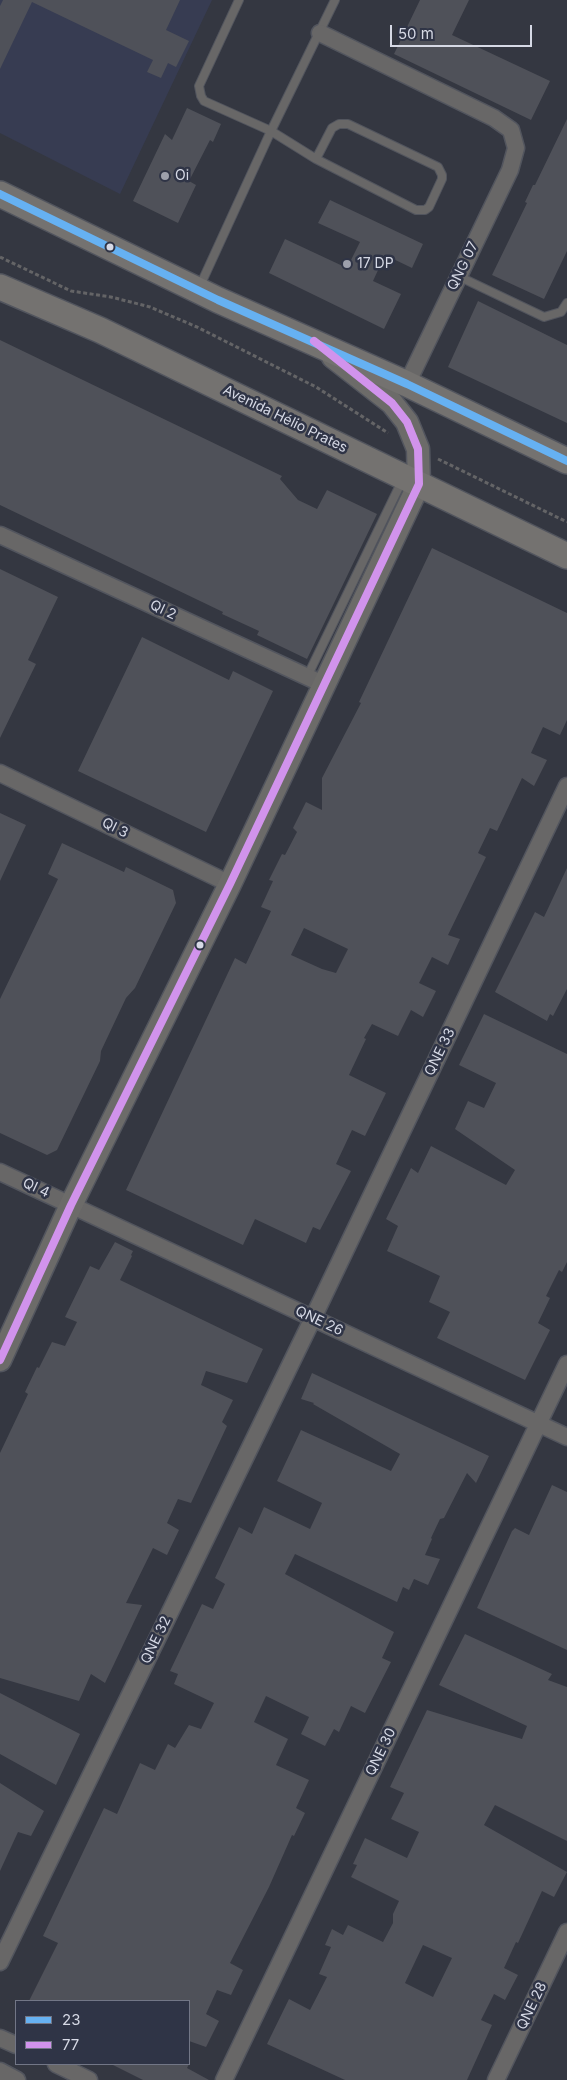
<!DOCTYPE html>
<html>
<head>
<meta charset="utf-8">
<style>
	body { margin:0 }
	#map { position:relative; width:567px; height:2080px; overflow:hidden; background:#343741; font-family:Inter,sans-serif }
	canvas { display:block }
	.legend { position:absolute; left:15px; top:2000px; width:175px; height:65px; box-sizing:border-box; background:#2f3446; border:1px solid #727686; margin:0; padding:6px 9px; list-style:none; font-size:15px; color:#d6d9e5 }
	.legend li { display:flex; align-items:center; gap:10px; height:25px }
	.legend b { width:25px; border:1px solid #727686 }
	.scale { position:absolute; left:390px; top:25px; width:142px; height:22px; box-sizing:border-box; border:2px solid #d6d9e5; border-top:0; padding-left:6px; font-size:15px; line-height:18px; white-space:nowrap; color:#d6d9e5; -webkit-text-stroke:4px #2f3446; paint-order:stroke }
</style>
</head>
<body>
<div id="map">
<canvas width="567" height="2080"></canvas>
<ul class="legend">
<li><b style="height:6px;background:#66b1f2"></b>23</li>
<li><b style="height:6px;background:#d193ec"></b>77</li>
</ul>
<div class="scale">50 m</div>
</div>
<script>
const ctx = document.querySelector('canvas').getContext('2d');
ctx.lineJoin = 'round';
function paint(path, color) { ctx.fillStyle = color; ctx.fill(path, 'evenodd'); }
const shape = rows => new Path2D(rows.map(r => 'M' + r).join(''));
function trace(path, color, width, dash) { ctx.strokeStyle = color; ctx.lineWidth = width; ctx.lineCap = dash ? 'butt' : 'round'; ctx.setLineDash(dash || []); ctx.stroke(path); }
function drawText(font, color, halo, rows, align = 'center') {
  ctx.font = font + ' Inter,sans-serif'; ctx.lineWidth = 5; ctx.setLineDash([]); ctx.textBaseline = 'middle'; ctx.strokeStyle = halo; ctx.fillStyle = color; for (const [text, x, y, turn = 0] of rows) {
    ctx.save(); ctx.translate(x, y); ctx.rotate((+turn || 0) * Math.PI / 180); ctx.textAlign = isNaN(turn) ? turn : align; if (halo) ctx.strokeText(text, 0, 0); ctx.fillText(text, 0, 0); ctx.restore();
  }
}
paint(shape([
	[0,0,212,0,120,194,0,133]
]), '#373c52');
paint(shape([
	[3,0,180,0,166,30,189,41,176,67,168,63,161,78,147,72,153,60,32,2,0,69,0,6],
	[420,0,469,0,452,35,550,81,531,120,394,54],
	[187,108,221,124,213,142,210,140,189,181,196,185,178,223,133,201,165,134,172,140],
	[567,119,567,251,544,299,492,275,527,203,525,202,533,185,535,185],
	[330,200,423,244,412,268,385,255,373,281,401,294,384,329,269,273,285,239,347,268,360,242,318,223],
	[478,301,567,345,567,423,448,367],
	[0,340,282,476,280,479,298,500,317,509,327,490,377,514,307,659,257,635,259,631,222,614,223,612,0,505],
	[432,548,567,613,567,720,560,735,543,727,531,753,547,760,534,786,522,778,497,831,490,828,478,853,486,857,448,935,460,939,448,965,432,957,419,983,436,991,423,1017,411,1010,398,1036,372,1024,364,1038,366,1039,349,1075,386,1093,365,1136,352,1130,336,1164,351,1171,320,1230,313,1227,306,1243,255,1219,243,1245,126,1190,235,958,246,964,271,911,261,907,273,881,269,880,282,854,285,855,297,832,293,828,306,802,322,810,322,778,361,703,359,702],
	[304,928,348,949,336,973,322,969,291,955],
	[0,569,58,597,28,660,36,664,0,738],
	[142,637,229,680,233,671,273,691,206,832,78,771],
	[0,813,26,825,0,881],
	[62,843,124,872,126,867,173,890,176,903,135,988,126,998,101,1051,100,1061,57,1150,47,1155,0,1133,0,999,58,879,48,874],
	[567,868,567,989,553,1016,550,1014,547,1021,495,992,535,912,544,917],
	[484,1014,567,1054,567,1262,562,1272,559,1270,546,1296,550,1298,538,1323,550,1330,525,1380,437,1338,450,1312,429,1302,440,1276,387,1251,398,1226,386,1219,411,1168,418,1173,431,1146,506,1185,515,1170,455,1129,468,1101,484,1108,496,1083,459,1065],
	[115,1242,133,1251,131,1255,132,1256,120,1280,263,1349,247,1383,206,1371,201,1385,233,1400,222,1422,227,1426,191,1503,178,1499,167,1523,179,1530,167,1555,153,1548,126,1603,142,1605,105,1683,91,1674,79,1701,0,1678,0,1453,28,1394,25,1392,37,1367,39,1368,52,1342,65,1346,77,1322,65,1317,90,1266,99,1270],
	[312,1373,489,1456,476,1483,467,1473,444,1518,440,1519,431,1538,432,1539,425,1555,440,1559,428,1585,414,1579,409,1590,403,1587,397,1602,295,1554,285,1574,394,1632,382,1658,391,1662,365,1713,351,1706,339,1732,334,1729,325,1746,301,1734,309,1717,266,1696,254,1722,288,1739,276,1765,309,1780,296,1808,305,1813,294,1836,292,1835,269,1887,230,1963,243,1970,231,1995,217,1990,206,2014,219,2021,206,2047,189,2041,189,2001,29,2001,58,1943,43,1936,104,1808,117,1814,140,1763,155,1770,168,1744,175,1748,189,1725,201,1729,214,1703,174,1684,178,1674,170,1671,202,1604,213,1609,225,1584,215,1578,239,1527,252,1534,264,1507,310,1529,322,1503,277,1481,301,1430,391,1471,400,1454,313,1404,314,1403,301,1399],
	[552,1485,567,1492,567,1650,477,1608,512,1531,515,1528,529,1535],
	[465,1634,552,1674,548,1680,567,1687,567,1841,495,1805,484,1825,567,1872,554,1897,542,1891,518,1943,516,1942,504,1968,518,1975,505,2000,494,1994,481,2020,492,2025,467,2080,345,2080,267,2044,289,1999,310,2010,327,1977,319,1974,331,1947,325,1945,332,1929,343,1935,348,1925,383,1942,393,1923,393,1914,399,1901,351,1877,357,1865,353,1864,365,1838,407,1858,419,1832,391,1819,404,1793,390,1787,427,1710,522,1739,527,1726,439,1685],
	[423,1945,452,1958,433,1997,405,1983],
	[0,1693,80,1734,56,1785,0,1754],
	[0,1783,44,1811,31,1836,18,1832,0,1871],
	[111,2064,189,2064,187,2068,209,2080,143,2080]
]), '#4f5159');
const lane = shape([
	[239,0,199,86,201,96,204,101,271,131,316,159,416,210,425,210,429,207,442,179,442,175,438,167,348,124,339,124,332,128,316,159],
	[458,276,544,317,561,312,567,303],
	[199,288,271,131,335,0],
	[307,677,402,481]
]);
const street = shape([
	[320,33,494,118,511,130,516,148,510,170,407,384],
	[0,535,325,685],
	[0,773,230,884],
	[0,1172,567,1437],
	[0,1962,313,1318,567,786],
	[0,2038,16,2045],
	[56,2064,89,2080],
	[0,2071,17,2080],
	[224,2080,567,1364],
	[496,2080,567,1932]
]);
const secondary = shape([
	[0,1360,71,1205,230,884,419,484,418,449,407,422,392,403,333,357]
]);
const primary = shape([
	[0,194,218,300,407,384,567,461],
	[0,287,100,330,567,556]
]);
trace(lane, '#52555e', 10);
trace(street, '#52555e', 19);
trace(secondary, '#52555e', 25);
trace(primary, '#52555e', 28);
trace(shape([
	[0,257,71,291,111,297,150,307,197,327,316,387,388,433],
	[438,459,567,522]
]), '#646466', 3, [4, 2.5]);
trace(lane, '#686767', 8);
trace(street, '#686767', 16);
trace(secondary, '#6c6b69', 22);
trace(primary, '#747270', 25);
trace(shape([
	[0,194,218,300,407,384,567,461]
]), '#66b1f2', 8);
trace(shape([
	[0,1360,71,1205,230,884,419,484,418,449,407,422,392,403,314,341]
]), '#d193ec', 8);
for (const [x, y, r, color] of [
	[165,176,5,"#9da0ac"],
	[110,247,4.5,"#d6d9e5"],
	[347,264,5,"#9da0ac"],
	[200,945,4.5,"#d6d9e5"]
]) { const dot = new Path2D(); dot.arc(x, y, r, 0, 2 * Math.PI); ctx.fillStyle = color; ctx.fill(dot); trace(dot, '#2f3446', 2); }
drawText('14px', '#d6d9e5', '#2f3446', [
	["Oi",175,176],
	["17 DP",357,264]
], 'left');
drawText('14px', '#d6d9e5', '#2f3446', [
	["QNG 07",463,266,-64],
	["Avenida Hélio Prates",285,419,26],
	["QI 2",163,610,25],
	["QI 3",115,828,26],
	["QNE 33",440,1052,-64],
	["QI 4",36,1188,25],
	["QNE 26",319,1321,25],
	["QNE 32",156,1640,-64],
	["QNE 30",381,1752,-64],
	["QNE 28",532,2006,-64]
]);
</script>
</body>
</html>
